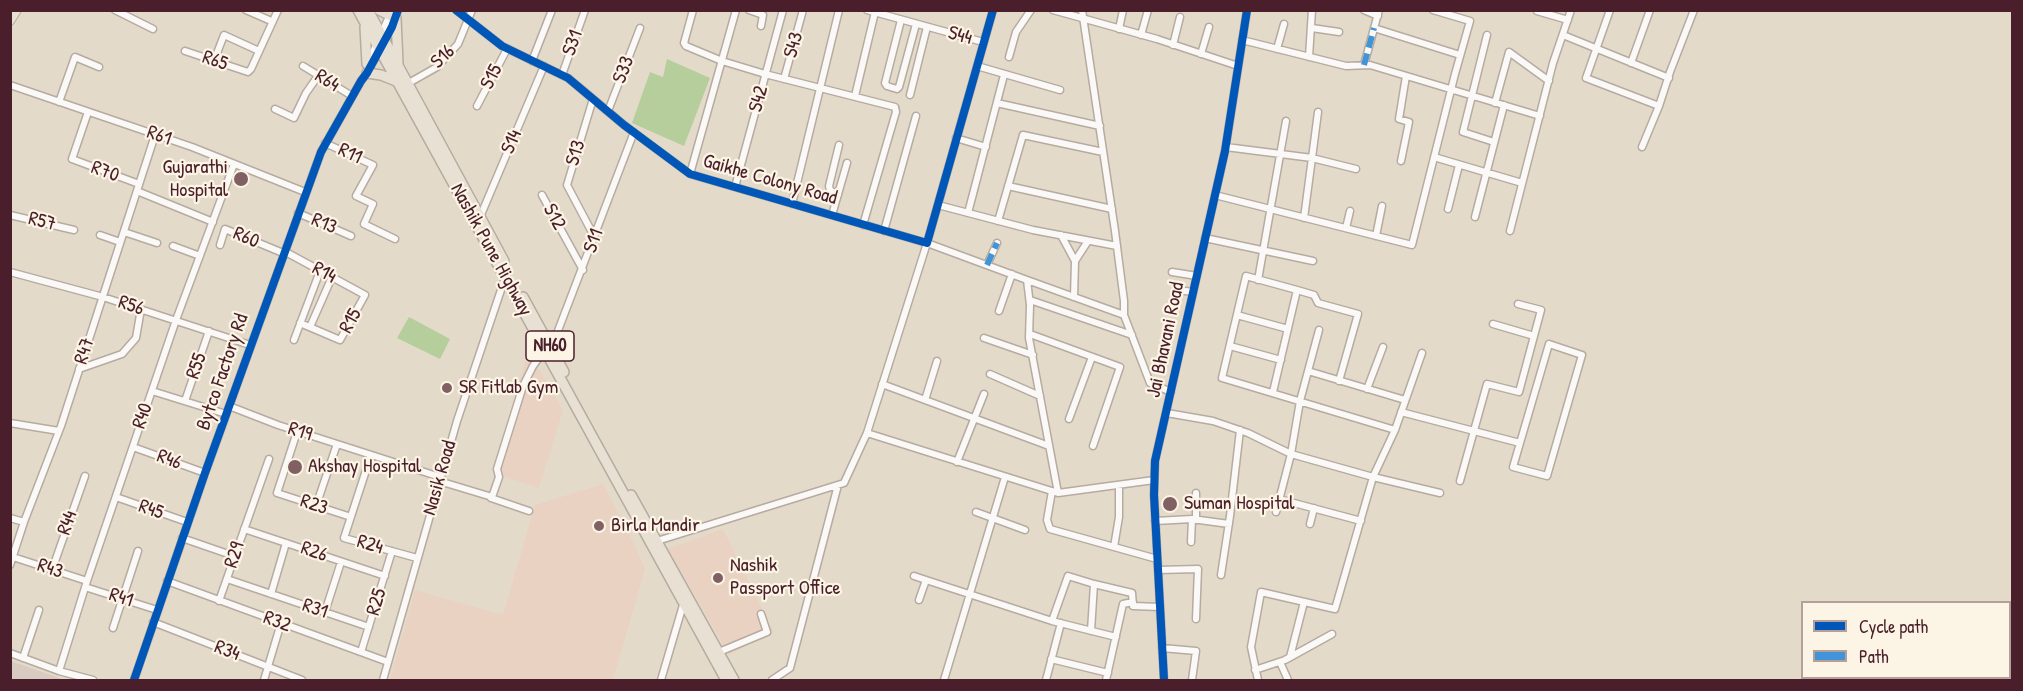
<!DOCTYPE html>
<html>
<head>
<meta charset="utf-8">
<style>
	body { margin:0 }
	#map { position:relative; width:2023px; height:691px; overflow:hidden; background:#e4dac9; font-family:"Patrick Hand",sans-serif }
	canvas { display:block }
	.frame { position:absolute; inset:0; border:12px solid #4a1f2b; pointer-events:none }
	.legend { position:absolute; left:1801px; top:601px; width:210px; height:78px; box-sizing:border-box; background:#fcf5e5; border:2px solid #b59f9b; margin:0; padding:8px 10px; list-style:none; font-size:18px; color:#4a1f2b }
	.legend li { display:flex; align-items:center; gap:12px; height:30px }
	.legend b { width:30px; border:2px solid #b59f9b }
</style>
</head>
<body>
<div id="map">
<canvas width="2023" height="691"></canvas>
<div class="frame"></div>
<ul class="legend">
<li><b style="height:8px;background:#0057b8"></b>Cycle path</li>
<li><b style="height:8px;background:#4194d7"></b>Path</li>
</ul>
</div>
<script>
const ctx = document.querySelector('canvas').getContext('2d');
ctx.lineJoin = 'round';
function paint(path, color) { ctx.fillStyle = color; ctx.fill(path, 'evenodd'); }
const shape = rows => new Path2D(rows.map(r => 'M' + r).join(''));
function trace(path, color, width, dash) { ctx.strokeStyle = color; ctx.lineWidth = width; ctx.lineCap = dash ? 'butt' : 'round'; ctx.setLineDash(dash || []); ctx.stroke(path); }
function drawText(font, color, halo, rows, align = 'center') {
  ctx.font = font + ' "Patrick Hand",sans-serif'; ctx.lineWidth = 4.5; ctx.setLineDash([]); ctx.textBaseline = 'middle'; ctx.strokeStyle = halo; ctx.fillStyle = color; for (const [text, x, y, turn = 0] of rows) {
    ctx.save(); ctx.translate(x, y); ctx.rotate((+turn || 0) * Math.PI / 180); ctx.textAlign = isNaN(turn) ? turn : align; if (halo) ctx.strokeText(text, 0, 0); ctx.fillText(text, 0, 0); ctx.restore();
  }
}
paint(shape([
	[528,351,563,410,539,488,493,473],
	[603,484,626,527,645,569,613,680,390,680,415,590,503,615,535,505],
	[723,529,773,631,729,655,668,549]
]), '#ead2c2');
paint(shape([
	[10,661,11,661,65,680,11,680]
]), '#dacbc2');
paint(shape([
	[667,59,710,78,684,146,632,123,650,72,663,77],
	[409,317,450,339,440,359,397,338]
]), '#b5ce9c');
const minor = shape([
	[115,10,153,29],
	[246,10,269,20],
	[456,10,502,46,568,78,624,125,690,174,927,243,993,10],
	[693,10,684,43,686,46,722,61,765,74,895,107,896,112,863,225],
	[749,10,763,15,761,26],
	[867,10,983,42],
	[1053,10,1157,39,1238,66],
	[1082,10,1115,231,1124,301,1124,315,1150,383,1171,392],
	[1364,10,1378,16],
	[1610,10,1586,78,1659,106,1670,72,1694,10],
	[1537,11,1568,20],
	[901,20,885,83,887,86,897,89,899,87,916,24],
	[1312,28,1339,32],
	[1374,28,1460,55],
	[1119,29,1123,10],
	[1141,35,1148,10],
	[1487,35,1463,132,1494,142],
	[1563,35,1669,78],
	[1242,40,1346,66,1370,65,1540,116],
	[1173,45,1180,17],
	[1277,49,1284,24],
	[185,51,248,72,251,69,278,10],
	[1201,54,1209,27],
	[1009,57,1016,32,1031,10],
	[1309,57,1312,10],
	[214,61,224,35,259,51],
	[369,61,392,10],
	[532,61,552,10],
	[1631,63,1650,10],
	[1364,65,1379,10],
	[303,66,352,96],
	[977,66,1060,90],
	[562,75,585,10],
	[784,79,803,10],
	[407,84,437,67,458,44,472,10],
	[10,85,192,147,305,192],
	[910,95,927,27],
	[855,96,875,12],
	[593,99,567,185,595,238],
	[59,102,75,57,99,67],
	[997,103,1100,126],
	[1495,103,1509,52,1549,81],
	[477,106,507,49],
	[275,109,294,118,306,93,318,76],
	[608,111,640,28],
	[88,112,72,159,139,184],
	[1318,112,1312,158,1356,169],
	[956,138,986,147],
	[325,143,373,165,356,196,373,204,364,224,395,239],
	[1226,147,1312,158,1304,218],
	[1642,147,1659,106],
	[1434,157,1522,183],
	[1401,161,1409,122,1399,119,1406,76],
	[690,174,736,10],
	[1008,186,1112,209],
	[735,187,783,10],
	[137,191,213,222],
	[542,195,583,270],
	[838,195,830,190,829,186,839,145],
	[1215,195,1412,245,1455,74,1470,21,1433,10],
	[792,204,839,10],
	[938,205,1033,230,1117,246],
	[1448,209,1459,165],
	[298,213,351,236],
	[968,213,1004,75],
	[10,215,74,230],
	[832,215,847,163],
	[480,217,544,66],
	[1475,217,1504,105],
	[998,221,1023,135,1103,152],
	[1346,228,1350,211],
	[884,231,916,116],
	[1510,231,1553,63,1571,10],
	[124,232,157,243],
	[100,235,120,242],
	[1061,235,1075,261,1074,297],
	[1376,236,1382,206],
	[1205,238,1313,261],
	[220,245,225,229,283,253],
	[173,246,200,256],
	[284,251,365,295,340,340,300,323],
	[1075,261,1088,241],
	[987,265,997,243],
	[10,272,103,297,250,345],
	[1172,272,1197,276],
	[1027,280,1124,315],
	[1258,280,1286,121],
	[1177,290,1193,292],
	[1297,290,1314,295,1318,303,1358,314,1339,381],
	[1030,300,1132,335],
	[999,311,1012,274],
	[1237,315,1288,329],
	[1493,324,1534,336],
	[310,327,332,277],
	[1030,334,1120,367,1093,446],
	[984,338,1033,355],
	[294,340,320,271],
	[1230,346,1281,360],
	[551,349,634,132],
	[79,369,122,354,136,338,141,309],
	[1308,371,1405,400],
	[990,374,1040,396],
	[882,384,1049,446],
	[1367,389,1383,347],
	[152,391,226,414],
	[1273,392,1297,290,1246,276,1222,378,1395,430],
	[925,400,937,361],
	[185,401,209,331],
	[229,406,278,425,440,477],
	[1401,412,1520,443,1549,344,1582,355,1547,476,1513,467,1520,443],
	[1167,413,1213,421,1248,433,1291,454,1373,477,1440,493],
	[1069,419,1092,357],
	[10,423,59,431],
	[297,432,277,493,351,517],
	[867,433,927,243,1027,280,1030,305,1029,338,1058,493],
	[133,447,205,473],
	[371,455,344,538,417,558],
	[957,462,984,394],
	[439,481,492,497,499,477,497,469,523,386,533,366,546,348],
	[1460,481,1487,384,1519,392,1541,310,1518,304],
	[1052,491,1047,520,1050,529,1157,559],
	[116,497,187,522],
	[491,498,529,511],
	[1279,499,1361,521],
	[316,506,337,444],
	[976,512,1025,530],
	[1276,512,1291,454,1300,401,1319,330],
	[10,518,24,522],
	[1196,520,1196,493],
	[1155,521,1192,519,1229,524],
	[1310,524,1314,508],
	[244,529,385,576],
	[182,538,234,556],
	[657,541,844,483,867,433,1058,493,1154,480],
	[1191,542,1192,519],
	[1114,547,1119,517,1119,485],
	[13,557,87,581],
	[10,565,24,522,61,426,155,135],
	[52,570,85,476],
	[1158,570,1198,569,1196,619],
	[1221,575,1230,516,1240,430],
	[914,576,926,580],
	[227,579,369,627],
	[167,581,388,662],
	[1094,584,1132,593,1133,606,1160,607],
	[85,587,157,610],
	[271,594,286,543],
	[919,600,926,580,1052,621,1116,637],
	[219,601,269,459],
	[325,612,341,562],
	[1052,621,1068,576,1094,584,1091,631],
	[153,622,302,680],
	[113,628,138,551],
	[1162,648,1196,651,1192,680],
	[361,652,392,551],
	[719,652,767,632,761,614],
	[10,653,59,671,93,680],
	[1290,657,1304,602],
	[23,658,39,610],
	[1051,659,1108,673],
	[1280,662,1288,680],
	[1255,670,1285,660,1332,634],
	[59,671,87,581,176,320,234,164],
	[134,680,205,473,321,152,361,81,367,73,392,27,398,10],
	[264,680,281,623],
	[383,680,457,421,505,278],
	[661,680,683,605,686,602],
	[772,680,790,668,838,485],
	[944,680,1005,477],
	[1046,680,1061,623],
	[1106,680,1123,604,1133,602],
	[1164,680,1154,495,1155,461,1225,151,1247,10],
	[1258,680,1251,647,1261,592,1335,609,1373,477,1395,430,1422,353]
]);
const major = shape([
	[10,21,17,10]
]);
const highway = shape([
	[358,10,726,680],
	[368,10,504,261],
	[379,10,391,16],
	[396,18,398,63],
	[365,27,367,64],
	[367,73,381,75,396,81],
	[523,297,564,372],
	[631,495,734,680]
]);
trace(minor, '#b6aba1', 9);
trace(major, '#b6aba1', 10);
trace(highway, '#b6aba1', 12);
trace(minor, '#fbf9f7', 6);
trace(major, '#e8e1d3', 8);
trace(highway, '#e8e1d3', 9);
trace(shape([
	[1364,65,1374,28],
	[987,265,997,243]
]), '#4194d7', 6, [12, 6]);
trace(shape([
	[456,10,502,46,568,78,624,125,690,174,927,243,993,10],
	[134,680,205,473,321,152,361,81,367,73,392,27,398,10],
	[1164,680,1154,495,1155,461,1225,151,1247,10]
]), '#0057b8', 8);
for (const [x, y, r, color] of [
	[241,179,8,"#806062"],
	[447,388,6,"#806062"],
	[295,467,8,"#806062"],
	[1170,504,8,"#806062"],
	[599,526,6,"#806062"],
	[718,578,6,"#806062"]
]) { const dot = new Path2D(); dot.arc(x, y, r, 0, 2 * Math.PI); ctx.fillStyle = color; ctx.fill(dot); trace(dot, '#fcf5e5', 2); }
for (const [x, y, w] of [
	[550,346,48]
]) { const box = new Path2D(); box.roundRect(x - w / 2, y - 15, w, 30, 4.5); ctx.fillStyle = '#fcf5e5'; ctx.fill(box); trace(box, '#4a1f2b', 1.5); }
drawText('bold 18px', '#4a1f2b', null, [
	["NH60",550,346]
]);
drawText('20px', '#4a1f2b', '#fcf5e5', [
	["S44",960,36,15],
	["S31",573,43,-70],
	["S43",794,45,-75],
	["S16",443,57,-44],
	["R65",215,61,19],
	["S33",624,70,-69],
	["S15",492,77,-63],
	["R64",327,81,32],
	["S42",759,99,-75],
	["R61",159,136,19],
	["S14",512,142,-67],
	["S13",576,153,-73],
	["R11",350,154,25],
	["R70",105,172,20],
	["Gaikhe Colony Road",770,180,16],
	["S12",554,217,61],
	["R57",42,222,14],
	["R13",324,224,23],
	["R60",246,238,23],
	["S11",594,241,-70],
	["Nashik Pune Highway",491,250,61],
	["R14",324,273,28],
	["R56",131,306,18],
	["R15",351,321,-61],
	["Jai Bhavani Road",1166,340,-78],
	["R47",85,351,-72],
	["R55",197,366,-71],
	["Bytco Factory Rd",223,372,-71],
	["R40",143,416,-71],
	["R19",300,432,18],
	["R46",169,460,20],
	["Nasik Road",440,478,-74],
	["R23",314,505,18],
	["R45",151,510,19],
	["R44",68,523,-71],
	["R24",370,545,16],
	["R26",314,552,19],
	["R29",235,555,-72],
	["R43",50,569,18],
	["R41",121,598,18],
	["R25",377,602,-73],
	["R31",315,609,19],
	["R32",277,622,20],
	["R34",227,651,21]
]);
drawText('20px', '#4a1f2b', '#fcf5e5', [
	["Gujarathi",228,168,"right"],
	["Hospital",228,191,"right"],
	["SR Fitlab Gym",459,388],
	["Akshay Hospital",308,467],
	["Suman Hospital",1184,504],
	["Birla Mandir",611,526],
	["Nashik",730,566],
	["Passport Office",730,589]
], 'left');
</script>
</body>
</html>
